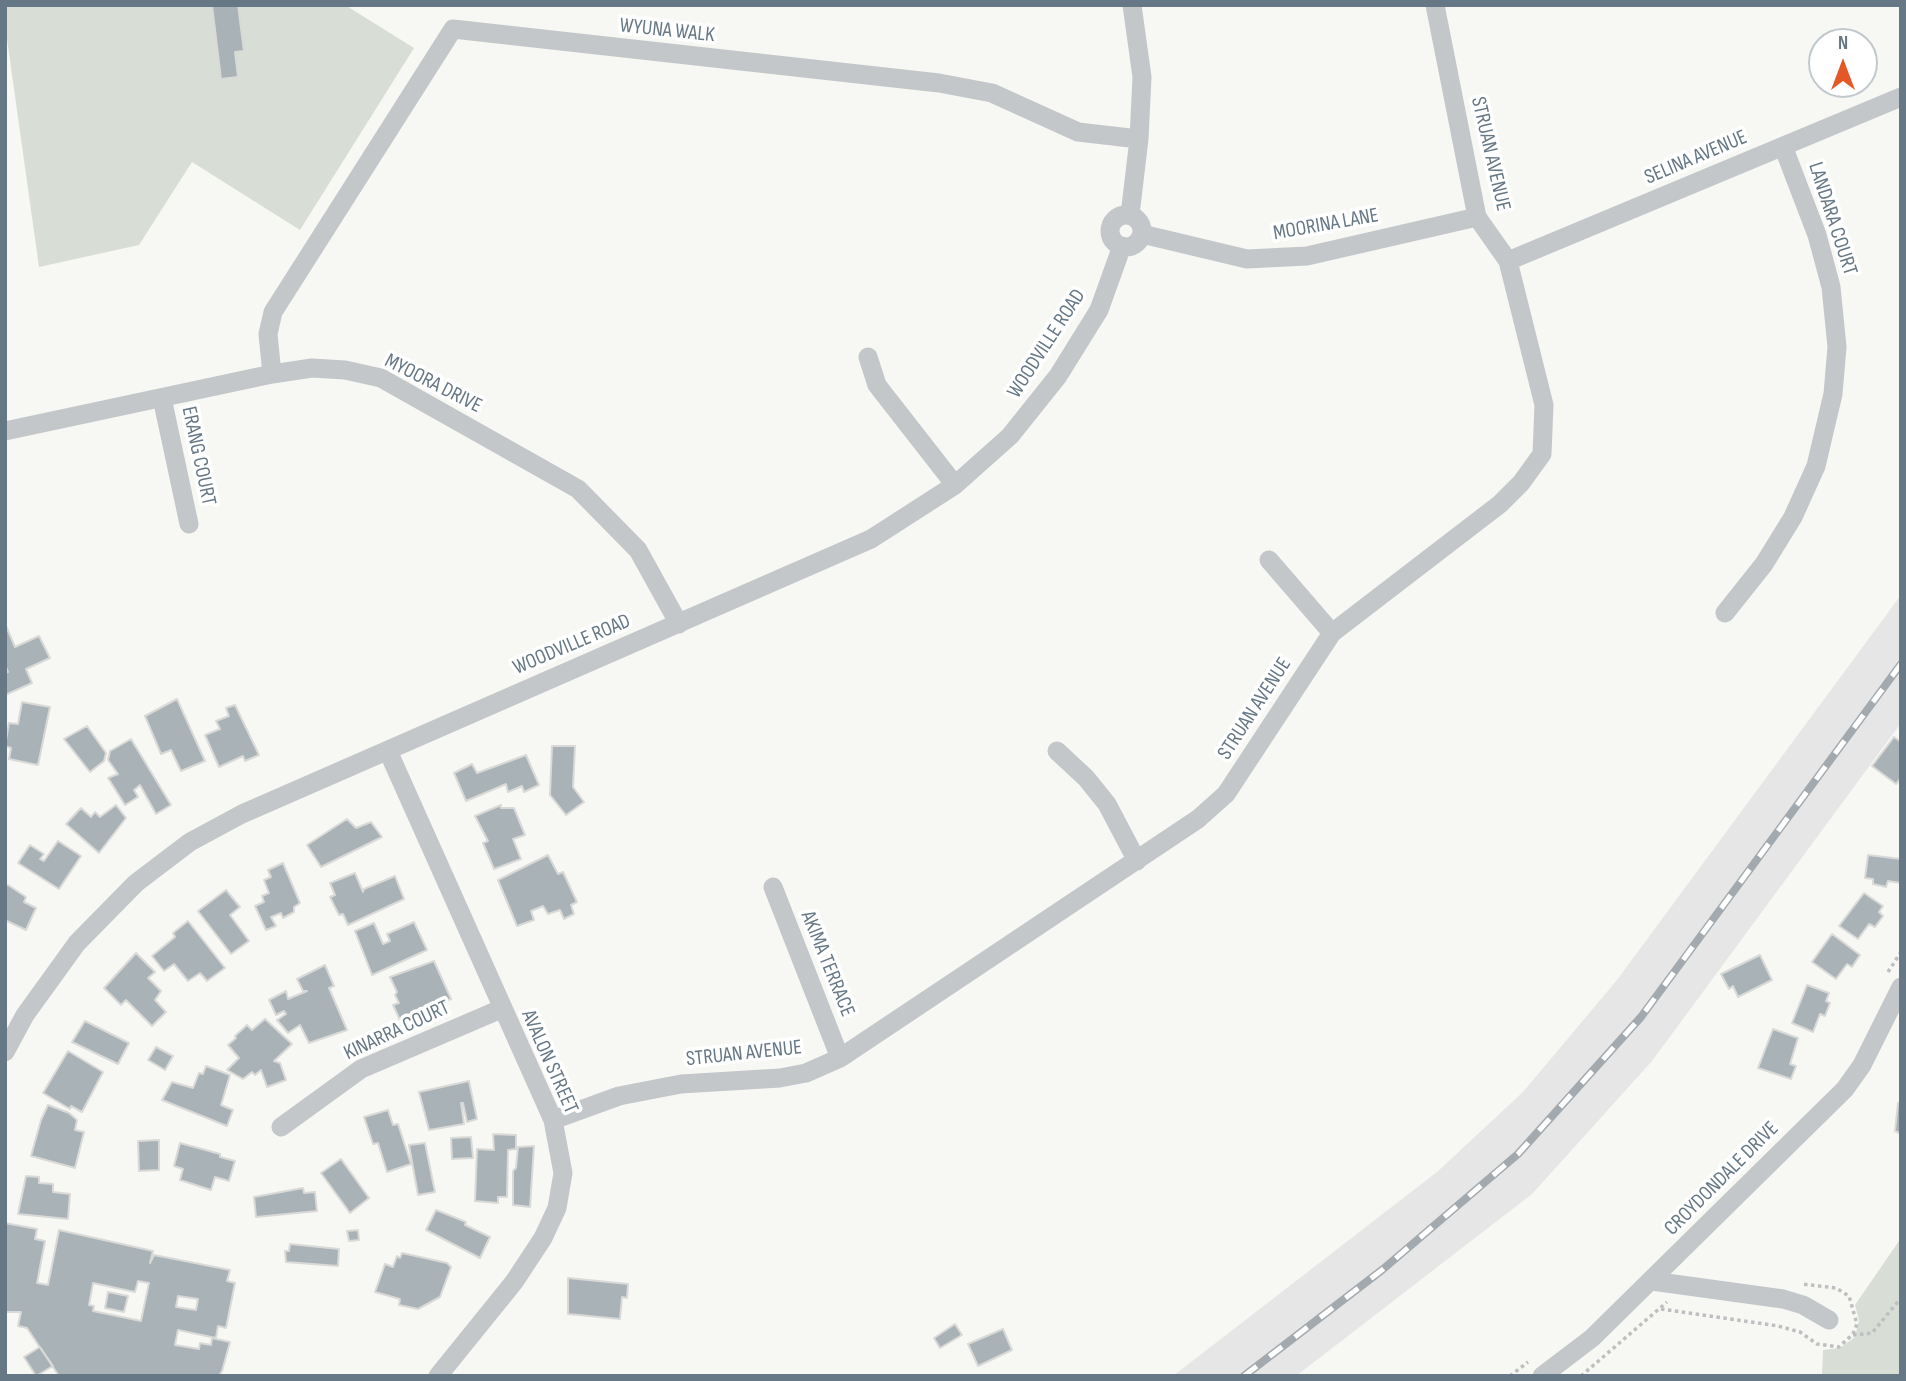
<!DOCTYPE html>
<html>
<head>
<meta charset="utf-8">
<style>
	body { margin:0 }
	#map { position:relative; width:1906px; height:1381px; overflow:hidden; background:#f7f7f4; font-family:"Sofia Sans Condensed",sans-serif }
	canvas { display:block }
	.frame { position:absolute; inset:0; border:7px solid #667785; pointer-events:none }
	.north { position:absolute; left:1808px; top:28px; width:70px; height:70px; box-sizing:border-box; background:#fff; border:2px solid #c2c9ce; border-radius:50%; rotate:0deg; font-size:19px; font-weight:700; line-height:28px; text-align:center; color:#667785 }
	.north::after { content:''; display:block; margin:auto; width:24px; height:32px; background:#e45727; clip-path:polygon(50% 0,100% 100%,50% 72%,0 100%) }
</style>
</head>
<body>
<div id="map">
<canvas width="1906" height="1381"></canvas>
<div class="frame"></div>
<div class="north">N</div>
</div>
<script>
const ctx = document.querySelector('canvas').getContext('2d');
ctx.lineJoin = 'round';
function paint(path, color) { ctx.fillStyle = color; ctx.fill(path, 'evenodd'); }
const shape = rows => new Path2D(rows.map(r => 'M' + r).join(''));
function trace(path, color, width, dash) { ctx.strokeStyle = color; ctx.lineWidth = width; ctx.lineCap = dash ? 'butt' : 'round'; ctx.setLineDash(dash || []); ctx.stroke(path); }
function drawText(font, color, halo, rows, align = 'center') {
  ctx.font = font + ' "Sofia Sans Condensed",sans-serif'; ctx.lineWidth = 7; ctx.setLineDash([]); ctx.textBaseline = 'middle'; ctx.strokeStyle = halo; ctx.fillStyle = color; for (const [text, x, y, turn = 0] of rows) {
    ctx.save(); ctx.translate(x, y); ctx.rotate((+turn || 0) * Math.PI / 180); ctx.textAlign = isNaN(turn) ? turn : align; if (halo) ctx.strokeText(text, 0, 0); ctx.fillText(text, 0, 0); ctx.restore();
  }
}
paint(shape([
	[1901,595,1901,723,1652,1061,1532,1194,1296,1376,1173,1376,1437,1172,1523,1092,1617,980]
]), '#e5e6e5');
paint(shape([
	[5,5,345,5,414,48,300,230,192,162,139,245,39,267,5,25],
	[1901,1238,1901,1376,1822,1376,1823,1350,1840,1348,1855,1337,1859,1320,1855,1305]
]), '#d8ded5');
const building = shape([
	[212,5,238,5,244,51,235,52,238,77,221,79,212,5],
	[6,626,15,647,39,636,50,658,26,669,32,683,5,695,5,673,8,672,5,665,6,626],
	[177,699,205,761,181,771,171,750,161,754,145,716,177,699],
	[22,702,50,707,38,765,9,759,11,748,5,746,9,723,18,724,22,702],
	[235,705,259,755,245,761,243,756,219,767,205,735,220,729,216,721,229,716,226,708,235,705],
	[87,726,106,753,104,761,90,772,64,739,87,726],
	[1894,737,1901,742,1901,778,1896,784,1872,766,1894,737],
	[131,739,171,805,156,814,140,785,134,790,138,797,125,805,108,778,118,774,108,760,110,751,131,739],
	[552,746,575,746,573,787,584,802,566,815,550,795,552,746],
	[526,755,539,785,524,792,522,786,508,792,506,784,466,801,454,773,472,764,477,773,526,755],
	[116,805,126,818,99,853,66,824,81,808,91,817,95,812,100,817,116,805],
	[501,805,501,808,514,808,525,835,513,839,521,859,494,869,483,843,488,841,475,816,501,805],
	[347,819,356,828,371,822,382,837,321,867,307,845,347,819],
	[58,841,81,856,59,889,18,863,30,845,44,854,40,859,44,861,58,841],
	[548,855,558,874,563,872,577,902,571,905,574,914,564,919,560,910,548,914,543,906,531,911,534,920,517,926,498,880,548,855],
	[1868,855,1901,859,1901,883,1888,881,1886,887,1873,884,1873,879,1865,878,1868,855],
	[283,863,300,903,294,907,294,912,283,918,281,913,271,917,276,926,266,930,255,906,264,902,262,896,269,893,264,880,271,877,268,870,283,863],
	[355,873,363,892,364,889,395,876,404,899,348,925,343,914,339,915,330,897,335,895,330,883,355,873],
	[8,885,26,897,24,902,36,908,26,930,5,920,5,886,8,885],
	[226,890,240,907,230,915,249,941,231,954,198,911,226,890],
	[1864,893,1883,906,1879,912,1883,916,1875,927,1869,924,1858,939,1839,926,1864,893],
	[188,921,225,968,207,981,200,973,188,981,174,964,164,971,152,956,175,937,173,933,188,921],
	[414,922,427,950,372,975,355,931,374,923,383,944,390,941,387,934,414,922],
	[1832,934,1860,955,1852,967,1847,964,1836,979,1812,962,1832,934],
	[136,953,155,972,148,978,161,991,155,1000,166,1012,152,1026,126,1000,121,1005,104,988,136,953],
	[1760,955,1772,980,1738,997,1733,986,1729,989,1721,974,1760,955],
	[434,961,451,999,438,1005,442,1010,420,1019,418,1014,414,1014,400,1020,393,1005,399,1003,395,995,397,992,390,977,434,961],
	[325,965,334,986,329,988,347,1030,309,1043,300,1025,288,1033,277,1020,286,1014,284,1011,276,1015,269,1000,286,991,288,999,307,991,303,991,297,979,325,965],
	[1807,985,1829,993,1826,1001,1830,1003,1825,1016,1820,1014,1813,1032,1792,1023,1807,985],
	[265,1019,292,1044,274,1061,280,1063,286,1080,267,1087,261,1070,255,1075,252,1072,243,1079,227,1070,239,1058,228,1045,236,1038,235,1036,247,1025,252,1030,265,1019],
	[85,1021,129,1043,118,1064,72,1042,85,1021],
	[1773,1029,1798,1038,1790,1064,1796,1066,1791,1079,1758,1068,1773,1029],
	[156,1047,173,1056,165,1070,148,1060,156,1047],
	[68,1051,103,1072,82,1112,71,1106,70,1109,43,1093,68,1051],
	[206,1066,230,1075,221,1105,233,1110,227,1126,162,1100,172,1082,193,1088,199,1073,203,1074,206,1066],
	[469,1081,477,1119,467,1122,463,1103,461,1103,464,1124,429,1130,419,1092,469,1081],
	[1898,1103,1901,1103,1901,1134,1895,1131,1898,1103],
	[48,1105,69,1113,77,1120,75,1130,84,1132,75,1168,31,1156,41,1120,48,1105],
	[388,1110,393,1125,398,1124,411,1164,387,1172,378,1143,373,1144,364,1117,388,1110],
	[493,1134,516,1135,516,1149,508,1150,507,1197,498,1197,498,1203,475,1201,477,1149,494,1150,493,1134],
	[471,1137,473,1158,452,1159,451,1138,471,1137],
	[159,1140,159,1170,139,1171,138,1141,159,1140],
	[180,1143,220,1154,220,1157,235,1161,229,1181,215,1177,211,1190,180,1180,183,1169,174,1166,180,1143],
	[425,1143,435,1192,418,1195,409,1145,425,1143],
	[534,1146,530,1207,513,1205,513,1171,516,1168,518,1147,534,1146],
	[341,1159,369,1198,350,1213,321,1173,341,1159],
	[26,1176,39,1177,39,1183,53,1184,53,1192,70,1194,68,1219,18,1214,26,1176],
	[303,1188,304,1193,315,1192,317,1211,256,1217,254,1197,303,1188],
	[436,1210,466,1222,465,1225,490,1237,480,1258,426,1230,436,1210],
	[5,1223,37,1229,35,1239,45,1241,37,1283,48,1285,59,1230,153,1251,150,1263,154,1255,230,1270,227,1281,235,1283,226,1328,218,1326,216,1338,178,1330,175,1345,199,1349,200,1343,211,1345,212,1338,230,1342,222,1371,219,1376,59,1376,27,1328,18,1326,21,1312,5,1312,5,1223],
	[138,1281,149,1283,141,1321,93,1311,94,1306,89,1305,93,1283,135,1292,138,1281],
	[178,1296,198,1299,196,1310,176,1307,178,1296],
	[358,1230,359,1240,349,1241,347,1231,358,1230],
	[290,1244,339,1249,338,1266,286,1262,285,1251,289,1251,290,1244],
	[402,1253,447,1263,451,1267,440,1297,418,1309,399,1305,400,1299,375,1292,385,1264,393,1267,397,1256,400,1258,402,1253],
	[568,1278,628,1284,627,1298,622,1297,620,1319,568,1314,568,1278],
	[108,1292,128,1296,124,1312,105,1308,108,1292],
	[955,1324,962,1335,940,1348,934,1338,955,1324],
	[1003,1329,1012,1350,978,1366,968,1344,1003,1329],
	[40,1347,53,1366,36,1376,24,1357,40,1347]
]);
paint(building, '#a9b2b7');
trace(building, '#d9d9d7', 2);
trace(shape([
	[1888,972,1901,952],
	[1661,1309,1778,1326,1800,1332,1817,1344,1839,1347,1853,1334,1857,1324,1849,1296,1836,1288,1802,1284],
	[1853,1335,1872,1333,1901,1298],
	[1510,1376,1528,1362],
	[1581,1376,1667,1302]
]), '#bdbfc1', 3.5, [3.5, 3.5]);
trace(shape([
	[1130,215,1139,139,1142,77,1132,5],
	'1110 231a16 16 0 1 1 32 0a16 16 0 1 1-32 0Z',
	[1142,234,1247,259,1307,256,1477,217],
	[1508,261,1901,97],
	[868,357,877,385,955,485],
	[272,374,268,334,273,312,453,29,939,83,992,93,1078,132,1139,139],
	[162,398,189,524],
	[5,431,272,374,312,368,345,370,381,378,578,489,638,550,679,624],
	[1269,560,1332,633],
	[1725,613,1764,564,1793,517,1816,466,1833,394,1837,347,1831,287,1817,235,1783,146],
	[388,751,553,1120,563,1173,557,1208,543,1238,514,1282,438,1376],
	[1057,751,1086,778,1107,804,1137,861],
	[773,887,840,1058],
	[5,1052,25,1015,77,943,136,883,190,842,242,814,871,539,955,485,1010,436,1058,376,1099,310,1122,246],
	[553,1120,619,1096,681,1084,780,1078,806,1073,840,1058,1198,819,1226,794,1332,633,1500,504,1521,483,1542,454,1544,405,1508,261,1477,217,1435,5],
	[281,1127,361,1069,501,1009],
	[1652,1281,1783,1299,1803,1305,1829,1320],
	[1542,1376,1592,1338,1845,1089,1862,1065,1901,987]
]), '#c3c7ca', 19);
const rail = shape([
	[1244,1376,1382,1270,1518,1154,1641,1017,1901,664]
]);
trace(rail, '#a3aaaf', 8);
trace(rail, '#fff', 5, [16]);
drawText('21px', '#667785', '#fff', [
	["WYUNA WALK",667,31,6],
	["STRUAN AVENUE",1490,154,77],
	["SELINA AVENUE",1696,158,-23],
	["LANDARA COURT",1832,219,72],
	["MOORINA LANE",1326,225,-10],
	["WOODVILLE ROAD",1047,344,-57],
	["MYOORA DRIVE",433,384,27],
	["ERANG COURT",198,456,78],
	["WOODVILLE ROAD",572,645,-23],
	["STRUAN AVENUE",1255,709,-57],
	["AKIMA TERRACE",827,964,68],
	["KINARRA COURT",397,1031,-25],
	["STRUAN AVENUE",744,1054,-6],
	["AVALON STREET",549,1062,66],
	["CROYDONDALE DRIVE",1722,1179,-45]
]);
</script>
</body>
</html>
